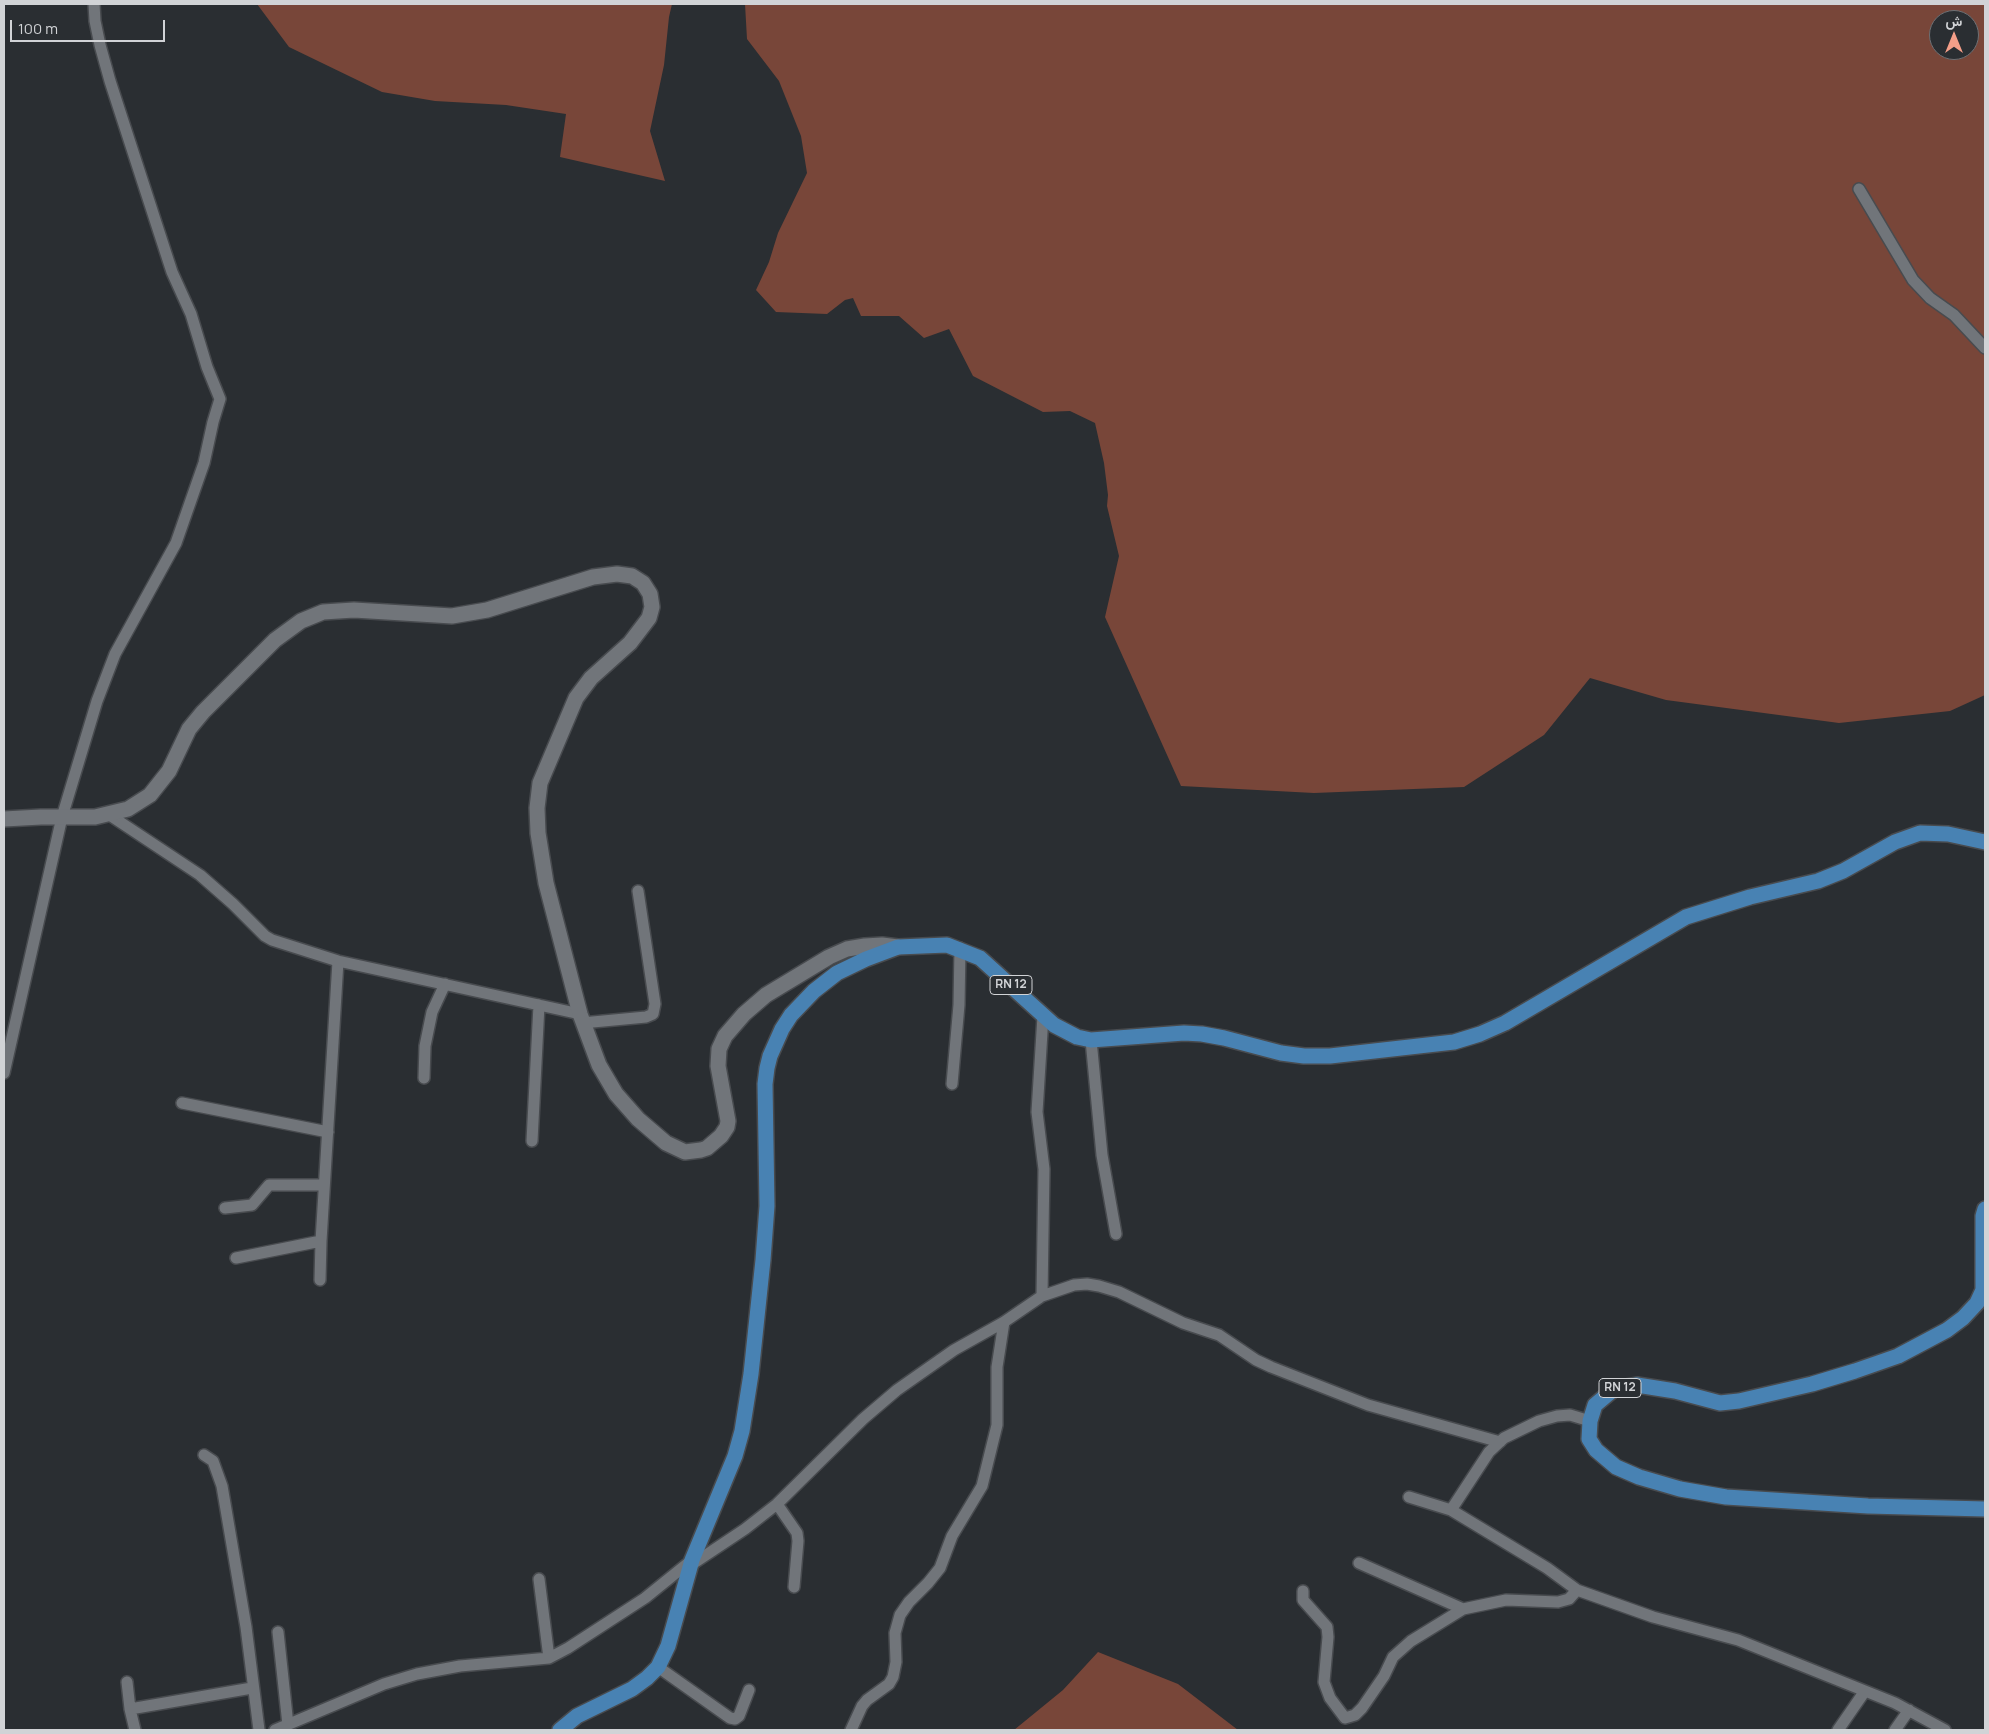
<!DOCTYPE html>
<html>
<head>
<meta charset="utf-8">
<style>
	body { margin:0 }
	#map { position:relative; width:1989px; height:1734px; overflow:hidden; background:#2a2e32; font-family:Manrope,Vazirmatn,sans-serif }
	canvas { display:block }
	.frame { position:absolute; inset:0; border:5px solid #d1d3d6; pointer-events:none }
	.north { position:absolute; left:1929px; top:10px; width:50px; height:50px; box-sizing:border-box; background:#2a2e32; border:1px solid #6d7074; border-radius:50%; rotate:0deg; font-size:14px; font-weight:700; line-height:20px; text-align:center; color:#d1d3d6 }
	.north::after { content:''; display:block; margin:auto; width:18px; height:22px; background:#f49e88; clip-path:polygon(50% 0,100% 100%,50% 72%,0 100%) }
	.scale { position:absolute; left:10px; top:20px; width:155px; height:22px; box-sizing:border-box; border:2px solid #d1d3d6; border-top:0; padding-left:6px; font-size:15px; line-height:18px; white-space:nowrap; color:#d1d3d6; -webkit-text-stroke:4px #2a2e32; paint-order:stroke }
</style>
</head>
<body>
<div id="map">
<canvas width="1989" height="1734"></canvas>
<div class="frame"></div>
<div class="north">ش</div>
<div class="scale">100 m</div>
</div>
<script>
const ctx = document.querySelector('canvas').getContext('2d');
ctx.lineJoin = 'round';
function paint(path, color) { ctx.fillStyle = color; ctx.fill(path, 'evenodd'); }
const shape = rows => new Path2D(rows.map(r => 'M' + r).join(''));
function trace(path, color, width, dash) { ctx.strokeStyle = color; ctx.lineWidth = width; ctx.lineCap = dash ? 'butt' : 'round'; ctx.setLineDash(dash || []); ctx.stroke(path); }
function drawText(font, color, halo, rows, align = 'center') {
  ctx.font = font + ' Manrope,sans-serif'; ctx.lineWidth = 5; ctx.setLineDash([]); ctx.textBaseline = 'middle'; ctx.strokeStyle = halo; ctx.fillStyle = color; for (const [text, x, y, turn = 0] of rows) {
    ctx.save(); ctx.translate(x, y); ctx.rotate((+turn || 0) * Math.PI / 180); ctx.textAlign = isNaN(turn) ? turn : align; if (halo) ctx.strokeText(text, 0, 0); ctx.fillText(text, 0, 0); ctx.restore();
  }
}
paint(shape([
	[257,4,672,4,669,17,664,65,650,131,665,181,560,157,566,114,506,105,435,101,382,92,289,47],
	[745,4,1985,4,1985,695,1950,711,1839,723,1666,700,1590,678,1544,735,1464,787,1314,793,1181,786,1105,617,1119,556,1107,506,1108,495,1104,463,1095,423,1070,411,1043,412,973,376,949,329,924,338,899,316,861,316,853,298,845,300,827,314,776,312,756,290,769,262,778,233,807,173,801,136,779,81,747,39],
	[1939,20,1969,20,1969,50,1939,50],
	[1098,1652,1178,1684,1238,1730,1014,1730,1063,1690]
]), '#784639');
const street = shape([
	[1859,189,1913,280,1930,298,1954,315,1985,348],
	[108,814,200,875,233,904,265,936,272,940,338,961,580,1014],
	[582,1023,646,1017,653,1014,655,1004,638,891],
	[1091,1040,1102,1155,1116,1234],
	[4,1073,62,817,97,701,115,654,176,543,204,463,213,422,220,399,207,367,191,314,172,272,110,81,100,45,95,21,94,4],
	[424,1078,425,1046,432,1012,445,984],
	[952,1084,959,1005,960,948],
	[182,1103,328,1132],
	[532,1141,539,1005],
	[225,1208,252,1205,269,1185,324,1185],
	[236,1258,321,1241],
	[320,1280,321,1241,338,961],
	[1042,1296,1044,1169,1037,1112,1043,1016],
	[204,1455,213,1461,222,1486,246,1627,259,1730],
	[1409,1497,1451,1510,1547,1568,1577,1590,1653,1617,1738,1640,1895,1703,1945,1730],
	[777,1504,797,1533,798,1541,794,1587],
	[1451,1510,1489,1452,1504,1438,1539,1421,1557,1416,1570,1415,1590,1421],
	[1359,1563,1463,1609,1506,1600,1558,1602,1569,1599,1577,1590],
	[691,1565,745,1529,777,1504,863,1419,897,1390,954,1350,1004,1322,1042,1296,1074,1285,1087,1284,1099,1286,1119,1292,1183,1323,1219,1335,1256,1360,1271,1367,1368,1405,1500,1442],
	[539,1579,549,1658],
	[1303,1591,1303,1600,1327,1627,1328,1637,1324,1682,1330,1698,1345,1718,1355,1715,1362,1708,1384,1676,1393,1657,1411,1641,1463,1609],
	[278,1632,288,1725],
	[658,1667,730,1718,735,1719,739,1716,749,1690],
	[127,1682,130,1709,135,1730],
	[130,1709,252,1688],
	[275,1730,384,1684,417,1674,460,1666,549,1658,568,1648,645,1598,692,1560],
	[851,1730,862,1706,867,1700,889,1684,893,1677,896,1662,895,1633,900,1615,909,1602,928,1583,940,1568,952,1536,982,1486,997,1425,997,1367,1004,1322],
	[1838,1730,1865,1691],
	[1895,1730,1909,1710]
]);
const secondary = shape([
	[4,819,41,817,95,817,128,809,150,795,169,771,189,729,203,712,275,640,301,621,323,612,354,610,452,616,487,610,593,577,617,574,632,576,643,583,650,594,652,607,649,618,630,643,591,678,576,698,540,783,537,808,538,833,546,883,580,1014,599,1065,616,1094,638,1119,666,1143,685,1152,701,1150,707,1148,721,1136,727,1127,728,1121,718,1066,719,1049,725,1036,744,1014,766,995,829,957,847,949,865,946,882,945,898,947]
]);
const primary = shape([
	[1985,1209,1983,1216,1983,1290,1977,1303,1963,1318,1947,1330,1898,1356,1855,1371,1812,1384,1739,1401,1720,1403,1675,1391,1637,1385,1614,1389,1595,1405,1590,1421,1589,1439,1596,1450,1616,1467,1639,1477,1680,1489,1726,1497,1868,1506,1985,1509],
	[560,1730,577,1716,632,1689,647,1678,658,1667,668,1646,692,1560,735,1456,742,1431,751,1374,763,1260,767,1206,765,1084,767,1068,770,1056,782,1029,791,1015,814,991,837,973,866,959,898,947,947,945,980,958,1054,1025,1077,1037,1091,1040,1184,1033,1202,1034,1224,1038,1281,1053,1304,1056,1330,1056,1454,1042,1480,1034,1505,1023,1686,917,1750,897,1818,881,1843,871,1895,842,1920,833,1948,834,1985,842]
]);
trace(street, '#484b4f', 14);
trace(secondary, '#484b4f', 18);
trace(primary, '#484b4f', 18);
trace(street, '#71757a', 11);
trace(secondary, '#71757a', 15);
trace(primary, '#4882b3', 15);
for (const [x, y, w] of [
	[1011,985,42],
	[1620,1388,42]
]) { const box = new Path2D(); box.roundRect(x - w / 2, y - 9.5, w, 19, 4); ctx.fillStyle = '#2a2e32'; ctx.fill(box); trace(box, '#d1d3d6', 1); }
drawText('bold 12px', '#d1d3d6', null, [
	["RN 12",1011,985],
	["RN 12",1620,1388]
]);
</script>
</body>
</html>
